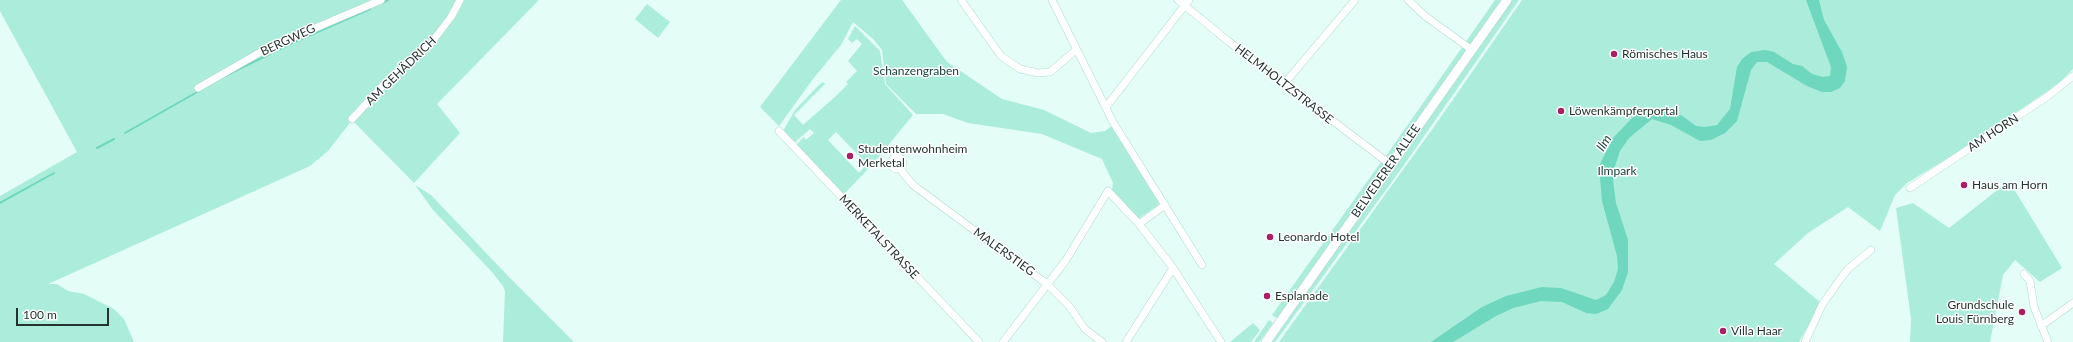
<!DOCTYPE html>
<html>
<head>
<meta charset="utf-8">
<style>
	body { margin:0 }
	#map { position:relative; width:2073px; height:342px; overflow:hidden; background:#e4fdf6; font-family:Lato,sans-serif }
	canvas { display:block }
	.scale { position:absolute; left:16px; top:308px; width:93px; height:18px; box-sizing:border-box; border:2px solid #23342f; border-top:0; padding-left:5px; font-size:12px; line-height:14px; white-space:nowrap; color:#23342f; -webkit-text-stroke:3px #fff; paint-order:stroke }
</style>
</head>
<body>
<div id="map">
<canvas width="2073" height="342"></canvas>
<div class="scale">100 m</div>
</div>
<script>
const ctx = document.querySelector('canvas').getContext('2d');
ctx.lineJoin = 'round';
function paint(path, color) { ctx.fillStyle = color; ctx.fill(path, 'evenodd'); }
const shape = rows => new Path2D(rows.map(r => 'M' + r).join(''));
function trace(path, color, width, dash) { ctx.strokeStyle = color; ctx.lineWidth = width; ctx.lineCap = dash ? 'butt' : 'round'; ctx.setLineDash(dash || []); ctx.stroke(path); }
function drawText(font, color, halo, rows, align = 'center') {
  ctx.font = font + ' Lato,sans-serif'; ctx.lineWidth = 3; ctx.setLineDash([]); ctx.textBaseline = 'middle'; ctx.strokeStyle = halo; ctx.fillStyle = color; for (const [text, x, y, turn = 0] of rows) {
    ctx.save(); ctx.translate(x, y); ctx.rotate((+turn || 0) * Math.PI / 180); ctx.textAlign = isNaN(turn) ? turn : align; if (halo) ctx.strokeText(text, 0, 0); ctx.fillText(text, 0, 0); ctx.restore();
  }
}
paint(shape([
	[0,0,538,0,538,1,437,104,460,133,414,183,352,120,328,151,310,166,48,284,57,284,68,291,84,294,114,309,124,319,134,342,0,342,0,196,77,152,0,11],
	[841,0,902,0,947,62,1002,99,1044,110,1091,133,1105,131,1112,126,1159,202,1158,205,1138,219,1112,190,1113,183,1102,159,1042,134,968,123,943,114,916,114,886,84,882,50,873,39,853,22,841,45,813,79,779,126,760,107],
	[1495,0,1502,0,1470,46,1465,43],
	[1512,0,1519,0,1404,165,1275,342,1269,342],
	[1522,0,2073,0,2073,69,2058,84,1958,152,1907,183,1895,195,1880,231,1848,207,1808,233,1774,264,1821,303,1799,342,1279,342,1436,124],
	[647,4,670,22,658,38,635,19],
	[855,26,880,51,885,84,913,115,871,166,843,195,796,145,804,137,806,140,814,133,810,129,794,143,783,131,795,110,819,85,823,82,825,84,794,115,803,125,836,96,848,84,846,82,857,71,848,61,862,44,857,39,852,43,848,39],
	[836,132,867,164,859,173,828,140],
	[1463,46,1467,49,1390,159,1386,156],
	[1381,162,1385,165,1277,318,1272,315],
	[2009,181,2062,268,2040,282,2015,260,2003,275,1990,342,1910,342,1911,319,1896,208,1913,203,1949,228],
	[415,185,431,195,508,276,574,342,503,342,505,291,503,286,492,272,433,210],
	[1269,320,1273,323,1259,342,1254,342],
	[1253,323,1260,330,1251,342,1230,342]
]), '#abecda');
paint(shape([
	[1806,0,1819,0,1824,20,1842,52,1847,67,1845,81,1840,88,1831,92,1822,92,1807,86,1767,62,1757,62,1751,70,1737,121,1725,133,1711,140,1700,141,1671,125,1652,119,1629,138,1620,151,1614,169,1613,180,1616,203,1628,240,1628,272,1622,290,1608,309,1596,314,1586,313,1562,302,1541,301,1513,308,1496,316,1453,342,1431,342,1482,307,1506,296,1542,287,1561,288,1596,300,1606,295,1614,282,1618,269,1617,256,1602,201,1599,166,1613,138,1635,115,1648,109,1667,110,1673,114,1681,115,1696,126,1705,127,1717,125,1730,109,1737,67,1742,59,1751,52,1765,50,1774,52,1793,64,1802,66,1812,74,1823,77,1830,76,1831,67]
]), '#6ed7be');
trace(shape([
	[383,3,388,0],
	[225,76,290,44,370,9],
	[125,133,199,91],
	[97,148,114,139],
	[0,203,54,173]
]), '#6ed7be', 2);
const minor = shape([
	[961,0,1001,56,1020,69,1038,73,1050,72,1076,50],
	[1052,0,1113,122,1202,265],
	[1178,0,1228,41,1391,165],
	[1408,0,1425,16,1472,50],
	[1284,84,1355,0],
	[198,88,266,49,381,0],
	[1106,107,1189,0],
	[352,119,389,79,429,46,451,17,460,0],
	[779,131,979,342],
	'891 163a6 6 0 1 1 12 0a6 6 0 1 1-12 0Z',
	[900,169,913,185,1047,284,1069,306,1085,329,1102,342],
	[1910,188,2048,96,2073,76],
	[1139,224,1165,205],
	[2024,274,2030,281,2034,307,2048,342],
	[2041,326,2073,303],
	[1003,342,1066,260,1108,191,1139,224,1173,268,1221,342],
	[1126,342,1173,268],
	[1805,342,1822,305,1841,278,1849,268,1871,250]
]);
const tertiary = shape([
	[1266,342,1507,0]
]);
trace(minor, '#afd8cd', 8);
trace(tertiary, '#afd8cd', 10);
trace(minor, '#fff', 7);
trace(tertiary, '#fff', 9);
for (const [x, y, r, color] of [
	[1614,54,4,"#aa2065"],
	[1561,111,4,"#aa2065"],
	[850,156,4,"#aa2065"],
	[1964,185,4,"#aa2065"],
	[1270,237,4,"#aa2065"],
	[1267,296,4,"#aa2065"],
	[2022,312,4,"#aa2065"],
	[1723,331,4,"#aa2065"]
]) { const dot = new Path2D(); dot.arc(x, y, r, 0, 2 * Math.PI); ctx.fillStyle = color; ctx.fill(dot); trace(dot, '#fff', 1.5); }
drawText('12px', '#23342f', '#fff', [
	["BERGWEG",288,40,-25],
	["AM GEHÄDRICH",401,71,-44],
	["HELMHOLTZSTRASSE",1284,84,38],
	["AM HORN",1993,133,-33],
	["BELVEDERER ALLEE",1386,171,-55],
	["MERKETALSTRASSE",879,237,47],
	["MALERSTIEG",1004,252,36]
]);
drawText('12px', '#23342f', '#fff', [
	["Römisches Haus",1622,54],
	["Löwenkämpferportal",1569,111],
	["Studentenwohnheim",858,149],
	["Merketal",858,163],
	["Haus am Horn",1972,185],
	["Leonardo Hotel",1278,237],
	["Esplanade",1275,296],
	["Grundschule",2014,305,"right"],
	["Louis Fürnberg",2014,319,"right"],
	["Villa Haar",1731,331]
], 'left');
drawText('12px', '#144339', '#fff', [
	["Schanzengraben",916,71],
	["Ilmpark",1617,171]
]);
drawText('italic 13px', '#1f4d43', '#fff', [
	["Ilm",1604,143,-58]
]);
</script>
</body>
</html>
